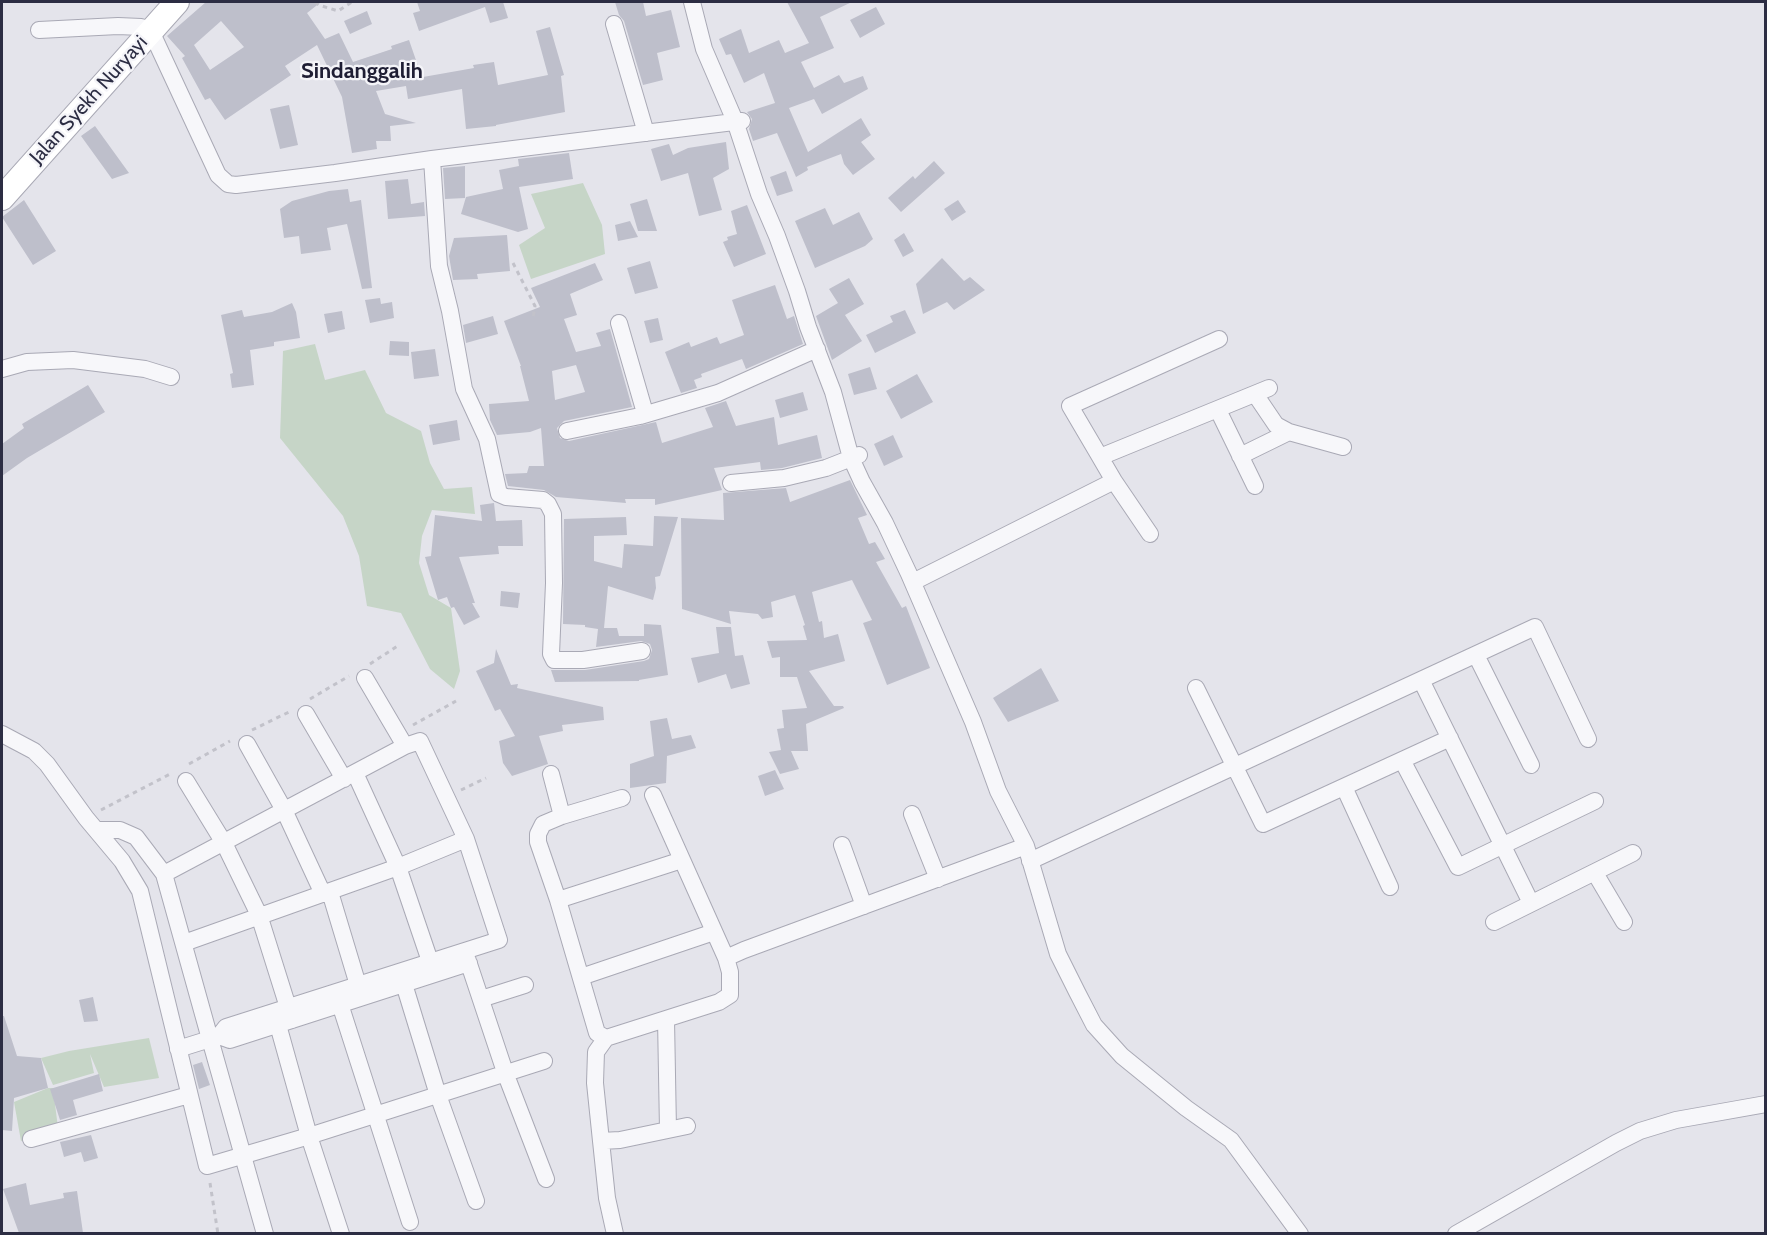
<!DOCTYPE html>
<html>
<head>
<meta charset="utf-8">
<style>
	body { margin:0 }
	#map { position:relative; width:1767px; height:1235px; overflow:hidden; background:#e4e4eb; font-family:Cabin,sans-serif }
	canvas { display:block }
	.frame { position:absolute; inset:0; border:3px solid #2c2d43; pointer-events:none }
</style>
</head>
<body>
<div id="map">
<canvas width="1767" height="1235"></canvas>
<div class="frame"></div>
</div>
<script>
const ctx = document.querySelector('canvas').getContext('2d');
ctx.lineJoin = 'round';
function paint(path, color) { ctx.fillStyle = color; ctx.fill(path, 'evenodd'); }
const shape = rows => new Path2D(rows.map(r => 'M' + r).join(''));
function trace(path, color, width, dash) { ctx.strokeStyle = color; ctx.lineWidth = width; ctx.lineCap = dash ? 'butt' : 'round'; ctx.setLineDash(dash || []); ctx.stroke(path); }
function drawText(font, color, halo, rows, align = 'center') {
  ctx.font = font + ' Cabin,sans-serif'; ctx.lineWidth = 4.5; ctx.setLineDash([]); ctx.textBaseline = 'middle'; ctx.strokeStyle = halo; ctx.fillStyle = color; for (const [text, x, y, turn = 0] of rows) {
    ctx.save(); ctx.translate(x, y); ctx.rotate((+turn || 0) * Math.PI / 180); ctx.textAlign = isNaN(turn) ? turn : align; if (halo) ctx.strokeText(text, 0, 0); ctx.fillText(text, 0, 0); ctx.restore();
  }
}
paint(shape([
	[583,183,602,225,605,254,531,279,519,245,545,228,531,194],
	[315,344,325,380,365,370,386,413,421,431,430,463,444,489,472,487,475,514,432,510,422,536,419,563,429,595,451,608,460,671,454,689,430,669,401,613,367,606,359,556,343,516,280,438,283,351],
	[149,1038,159,1078,104,1087,90,1054,94,1073,53,1085,41,1058,69,1051],
	[48,1088,53,1088,58,1128,21,1141,14,1102]
]), '#c6d5c7');
paint(shape([
	[206,2,321,2,307,13,325,39,339,33,353,62,392,49,391,46,409,40,418,66,421,66,423,77,474,68,473,65,494,62,498,85,548,75,536,31,550,27,564,75,561,76,565,112,496,125,496,126,466,129,462,89,408,99,406,86,376,91,385,114,416,123,390,126,391,141,376,141,377,149,352,153,342,97,317,45,285,66,291,75,225,120,210,98,205,100,182,58,185,56,167,36],
	[221,21,244,47,210,70,194,45],
	[417,2,503,2,508,18,490,23,485,7,419,31,413,13,420,11],
	[615,2,643,2,646,16,671,10,680,47,657,53,663,80,643,85,624,21,619,15],
	[787,2,852,2,820,17,834,48,801,62,814,88,839,75,844,83,863,76,868,89,822,114,814,99,789,108,808,152,861,118,871,135,861,142,875,159,853,175,844,164,841,154,807,167,808,170,796,177,777,133,753,141,749,129,752,119,747,112,775,103,764,73,744,83,731,54,726,55,719,39,741,29,749,53,779,40,785,53,809,43],
	[876,7,885,24,860,38,850,20],
	[367,11,372,24,350,34,344,21],
	[289,105,298,145,280,149,270,109],
	[95,126,129,173,112,179,81,136],
	[726,142,729,169,713,178,722,210,699,216,688,173,661,181,651,149,669,144,673,155,688,148],
	[569,153,573,179,519,187,528,229,518,232,461,214,466,197,503,189,499,170,519,166,518,159],
	[934,161,945,173,901,212,888,198,913,176,915,179],
	[465,166,465,198,445,199,443,168],
	[786,171,793,191,777,196,770,177],
	[408,179,411,204,424,202,425,216,388,219,385,181],
	[348,189,350,202,361,200,372,288,362,289,347,224,327,228,331,250,301,254,299,236,284,238,280,209,292,201,329,191],
	[647,199,657,231,638,231,630,204],
	[24,200,56,251,33,265,2,217],
	[958,200,966,212,952,221,944,209],
	[747,205,766,254,734,267,723,242,728,240,727,237,737,234,731,211],
	[825,208,833,225,859,212,873,239,865,246,815,268,795,221],
	[630,221,638,237,618,241,615,225],
	[904,233,914,251,903,257,894,240],
	[507,235,510,271,477,274,478,279,453,280,449,256,454,238],
	[942,258,964,281,970,277,985,290,954,310,947,302,923,314,916,284],
	[650,261,658,288,635,294,627,268],
	[595,263,603,280,570,294,577,315,564,319,576,352,601,346,596,333,610,329,632,407,564,421,557,428,560,438,569,441,656,422,662,443,713,427,705,408,726,401,736,426,774,417,778,445,817,435,822,458,782,468,761,470,760,462,714,468,722,490,655,505,655,499,625,499,626,503,556,497,544,490,508,486,505,474,527,473,529,466,544,466,541,428,530,432,497,435,490,420,489,404,529,401,520,366,521,366,504,321,540,307,531,288],
	[576,365,585,392,555,400,552,371],
	[849,278,864,304,845,315,862,341,832,360,816,316,838,303,829,289],
	[775,285,787,319,794,316,803,344,746,369,742,359,701,374,702,377,694,380,697,388,681,393,665,352,689,342,691,347,717,337,720,344,744,335,732,300],
	[380,298,381,304,392,302,394,318,370,323,365,300],
	[292,303,296,312,300,338,274,342,274,346,250,350,254,385,232,388,230,374,233,373,221,315,242,310,244,317,272,312],
	[905,310,916,333,875,353,866,335,893,322,890,316],
	[342,311,345,329,328,333,324,314],
	[493,316,498,334,466,343,463,325],
	[658,318,663,340,650,343,644,321],
	[390,341,409,342,409,356,389,355],
	[435,349,439,376,414,379,411,352],
	[870,367,877,389,854,395,848,374],
	[917,374,933,402,901,419,886,391],
	[88,385,105,412,27,458,2,476,2,444,24,428,22,424],
	[803,392,808,410,780,418,775,400],
	[457,420,460,440,433,445,429,425],
	[893,435,903,457,884,466,874,444],
	[850,480,867,515,858,518,869,544,875,542,885,559,876,562,902,608,906,606,930,668,887,685,863,623,872,620,852,580,812,592,819,622,822,621,824,638,838,634,845,661,809,671,834,706,843,706,844,708,806,724,808,751,791,751,799,769,780,774,769,752,781,750,777,729,784,728,782,710,807,708,797,677,780,677,780,657,772,658,767,641,807,640,803,626,805,625,795,595,771,602,773,617,762,619,758,614,729,611,731,624,682,609,681,518,724,520,723,493,786,488,790,502],
	[494,503,496,521,522,520,523,546,498,546,499,554,459,557,475,603,472,603,480,617,464,625,454,607,451,608,447,597,438,600,425,557,431,556,435,515,482,521,480,505],
	[654,516,678,517,660,576,655,577,656,588,653,600,608,586,604,628,617,628,619,636,644,636,644,624,661,625,668,675,639,680,639,681,555,682,551,670,585,670,644,661,649,659,652,650,650,644,641,641,596,647,598,629,585,627,585,625,563,624,564,519,626,517,627,535,594,536,594,561,622,568,624,544,653,546],
	[501,591,520,593,518,608,500,606],
	[716,627,731,627,735,656,743,655,750,684,731,689,726,674,698,683,691,658,719,653],
	[496,649,511,685,518,684,517,688,603,707,604,720,562,725,563,731,539,736,548,764,512,776,503,763,499,741,515,736,500,709,495,711,476,671,494,663],
	[1041,668,1059,701,1008,722,993,698],
	[667,718,672,739,691,735,696,748,667,756,666,783,630,788,630,764,654,756,650,721],
	[775,770,784,789,765,796,758,776],
	[93,997,98,1021,84,1022,79,1000],
	[2,1016,4,1016,17,1056,41,1058,48,1088,14,1098,12,1131,2,1130],
	[202,1062,210,1085,199,1089,193,1065],
	[99,1074,103,1091,73,1100,77,1115,60,1120,50,1089],
	[91,1135,98,1158,84,1162,81,1152,64,1157,60,1142],
	[26,1183,30,1205,64,1198,63,1193,77,1191,83,1233,19,1233,3,1189]
]), '#bebfcb');
const minor = shape([
	[692,2,704,49,735,121,759,194,777,236,797,291,808,327,833,392,851,458,862,482,885,523,909,574,973,722,998,791,1026,846,1058,954,1077,992,1094,1025,1122,1056,1186,1108,1231,1140,1300,1234],
	[614,24,646,133],
	[39,30,118,26,141,27,151,31,218,175,228,184,236,185,335,173,432,159,742,121],
	[432,159,439,266,450,311,464,389,487,439,499,494,506,497,543,500,548,504,553,514,554,583,551,654,554,660,583,660,642,651],
	[619,323,645,413],
	[2,369,27,362,73,360,145,369,171,377],
	[1255,394,1276,425,1289,432,1343,447],
	[1218,410,1255,486],
	[567,431,640,416,718,393,817,349],
	[1240,456,1289,432],
	[1100,457,1070,406,1219,339],
	[1114,481,1100,457,1269,388],
	[731,483,784,478,826,468,859,455],
	[913,582,1114,481,1150,534],
	[1476,655,1531,765],
	[365,678,405,746],
	[1421,680,1531,903],
	[1196,688,1263,824,1450,738],
	[306,714,344,779],
	[2,734,34,751,47,764,86,818,122,861,140,891,207,1166,309,1136,544,1061],
	[247,744,284,810,323,894],
	[1402,760,1458,867,1595,801],
	[355,773,398,867,434,973],
	[551,774,562,816],
	[186,781,224,843,259,915,292,1020],
	[1344,787,1390,887],
	[653,795,726,958],
	[912,814,938,879],
	[97,830,120,830,136,837,164,874,210,1039,178,1049],
	[842,845,864,906],
	[1030,861,1535,627,1588,739],
	[1595,873,1624,922],
	[164,874,405,746,420,741,466,839,499,940,226,1027,219,1036,210,1039,265,1234],
	[330,892,361,995],
	[558,900,682,860],
	[1494,922,1633,853],
	[184,943,398,867,466,839],
	[466,955,506,1075,546,1179],
	[581,977,714,932],
	[404,984,438,1095,476,1201],
	[481,999,525,985],
	[340,1004,410,1222],
	[666,1019,668,1130],
	[278,1025,309,1136,341,1234],
	[219,1036,230,1040,469,963],
	[606,1038,597,1033,558,900,538,842,538,834,543,824,562,816,622,798],
	[687,1126,620,1140,601,1141,595,1083,596,1052,606,1038,719,1002,730,995,730,972,726,958,744,950,1026,846],
	[31,1139,189,1095],
	[601,1141,607,1198,615,1234],
	[1456,1234,1616,1143,1640,1131,1676,1120,1766,1104]
]);
const secondary = shape([
	[2,198,177,2]
]);
trace(minor, '#a9a9b5', 18);
trace(secondary, '#a9a9b5', 26);
trace(shape([
	[315,2,319,5,338,11,352,2],
	[513,263,535,306,533,318],
	[370,664,399,645],
	[310,699,349,676],
	[413,725,456,701],
	[252,730,289,712],
	[189,764,230,741],
	[461,790,486,778],
	[101,810,172,773],
	[210,1183,218,1234]
]), '#c2c2ca', 3, [4.5, 4.5]);
trace(minor, '#f7f7fa', 16);
trace(secondary, '#fff', 24);
drawText('20px', '#2c2d43', '#f4f4f8', [
	["Jalan Syekh Nuryayi",89,100,-48]
]);
drawText('bold 22px', '#1f1e34', '#f4f4f8', [
	["Sindanggalih",362,72]
]);
</script>
</body>
</html>
